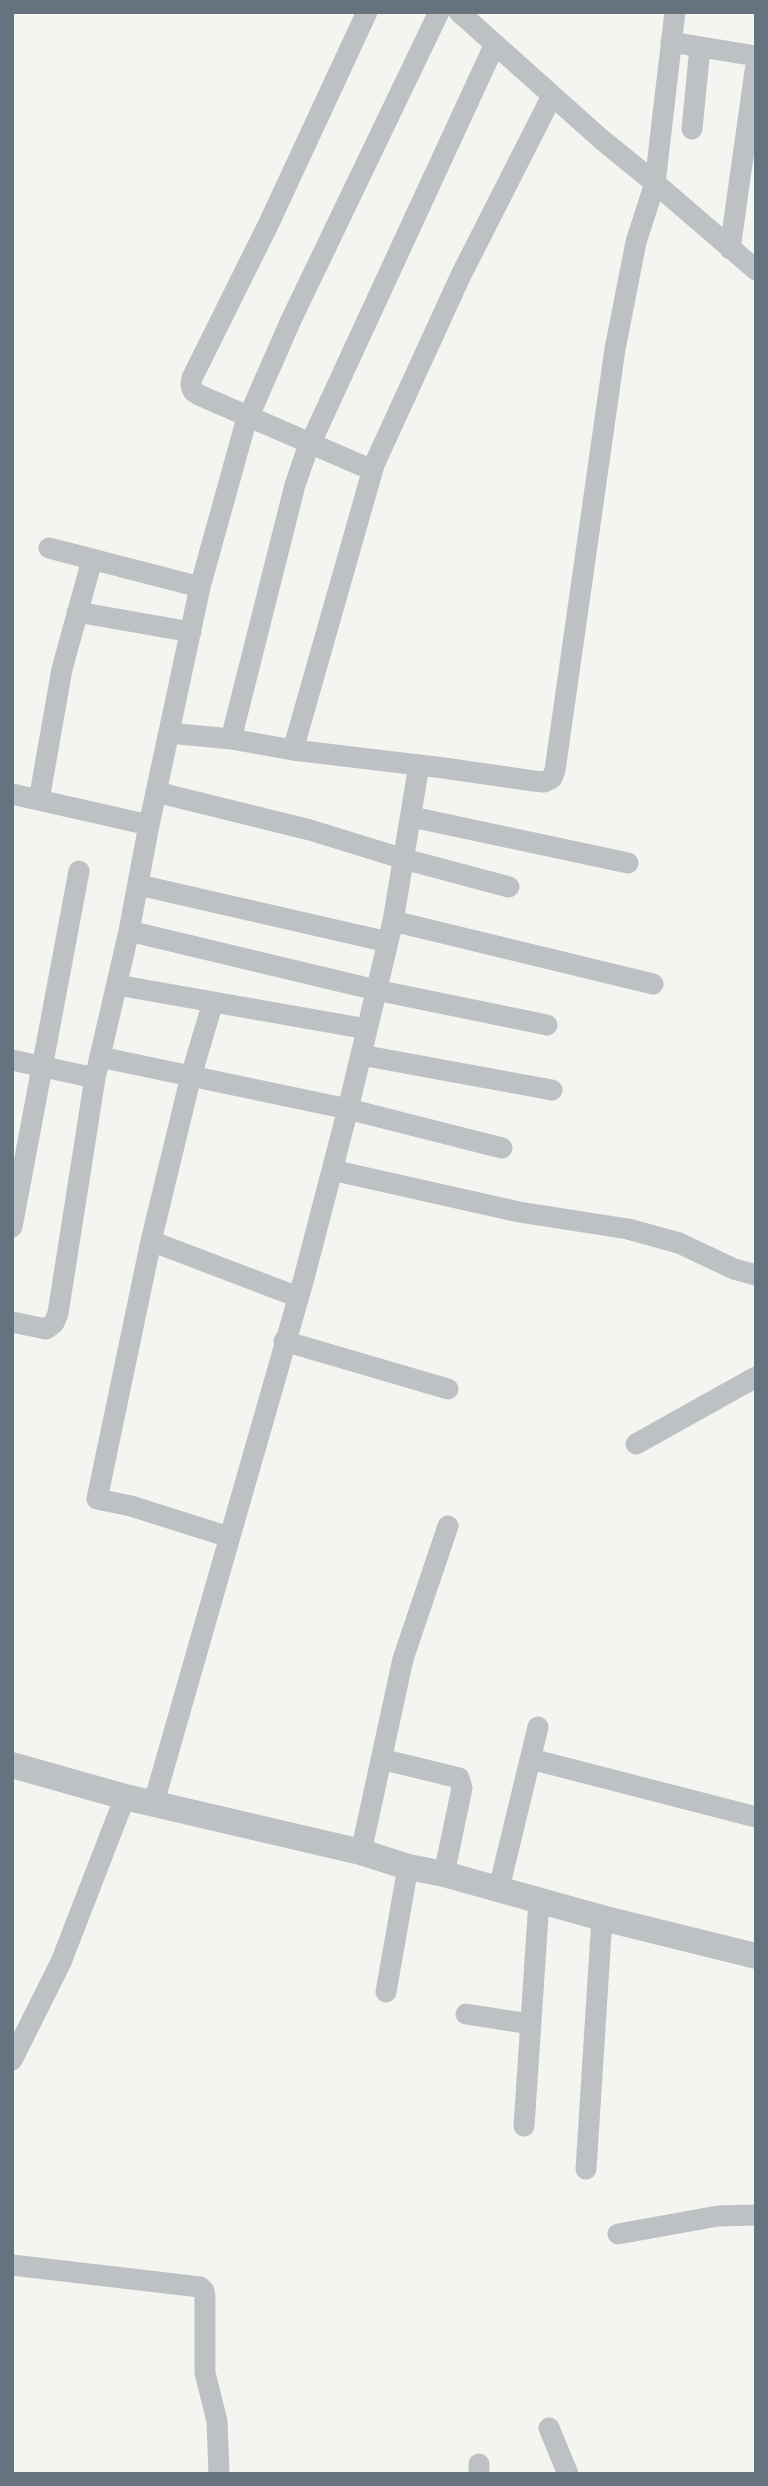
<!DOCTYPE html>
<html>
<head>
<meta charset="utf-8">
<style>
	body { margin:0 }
	#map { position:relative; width:768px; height:2486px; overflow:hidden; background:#f4f4f0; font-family:Quicksand,sans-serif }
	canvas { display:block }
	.frame { position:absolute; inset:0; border:14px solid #65737f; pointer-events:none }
</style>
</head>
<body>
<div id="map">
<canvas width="768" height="2486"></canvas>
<div class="frame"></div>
</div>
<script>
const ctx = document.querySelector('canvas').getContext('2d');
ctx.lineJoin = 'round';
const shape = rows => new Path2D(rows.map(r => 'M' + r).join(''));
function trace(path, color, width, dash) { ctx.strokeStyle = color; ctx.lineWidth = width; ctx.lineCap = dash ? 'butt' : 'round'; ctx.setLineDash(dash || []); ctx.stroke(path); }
trace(shape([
	[367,12,269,223,192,378,191,385,193,391,199,395,372,470],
	[459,12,601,139,655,183,756,270],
	[671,42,756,56],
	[692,129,700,48],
	[730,249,756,64],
	[49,548,200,587],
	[77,612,191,632],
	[169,733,231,739,293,750,444,768,534,781,544,782,552,778,555,770,615,349,636,242,655,183,675,12],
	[231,739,295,485,306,453,494,46],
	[293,750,374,465,461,275,552,96],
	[156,792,310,830,404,859,509,887],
	[12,794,149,825],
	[39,800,62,669,92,560],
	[412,817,628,863],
	[139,885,388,942],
	[393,921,653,984],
	[129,931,376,990,547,1025],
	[117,985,367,1029],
	[213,1002,191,1076,151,1241,97,1499,131,1506,229,1537],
	[361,1055,552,1090],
	[100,1057,348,1109,502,1148],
	[12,1060,95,1078],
	[332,1170,519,1212,628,1229,679,1243,734,1269,756,1275],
	[12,1227,79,871],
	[151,1241,298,1297],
	[12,1322,46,1329,54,1323,58,1313,95,1078,129,931,149,825,200,587,245,425,291,320,439,12],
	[284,1341,448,1389],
	[636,1444,756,1377],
	[381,1759,459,1778,462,1788,444,1874],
	[531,1759,756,1817],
	[154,1802,304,1278,348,1109,393,921,419,765],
	[361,1852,403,1659,448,1526],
	[499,1888,538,1727],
	[386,1992,408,1867],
	[466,2014,530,2024],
	[12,2060,61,1962,125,1797],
	[524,2126,539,1901],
	[586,2169,602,1918],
	[618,2234,718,2216,756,2215],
	[12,2265,200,2287,204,2291,205,2297,205,2373,217,2421,219,2474],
	[549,2428,568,2474],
	[479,2474,479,2464]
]), '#bdc1c4', 21);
trace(shape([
	[12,1765,125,1797,361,1852,408,1867,444,1874,602,1918,756,1956]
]), '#bdc1c4', 26);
</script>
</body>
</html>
